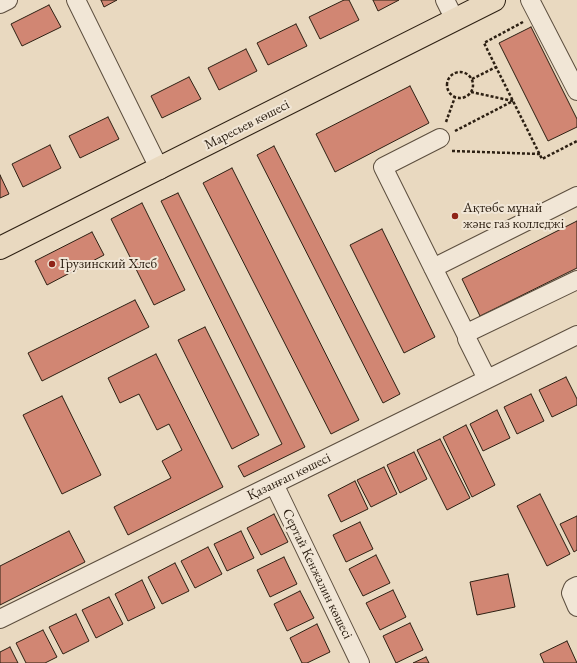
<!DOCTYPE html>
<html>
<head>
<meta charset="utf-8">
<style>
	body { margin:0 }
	canvas { display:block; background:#e9d9c0 }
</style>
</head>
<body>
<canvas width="577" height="663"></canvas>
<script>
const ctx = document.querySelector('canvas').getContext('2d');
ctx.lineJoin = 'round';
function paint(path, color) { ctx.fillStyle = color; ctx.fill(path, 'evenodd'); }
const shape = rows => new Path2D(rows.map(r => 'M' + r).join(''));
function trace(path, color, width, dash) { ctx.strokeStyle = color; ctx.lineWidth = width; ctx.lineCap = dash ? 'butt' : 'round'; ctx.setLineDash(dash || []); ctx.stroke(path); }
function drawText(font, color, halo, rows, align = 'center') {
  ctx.font = font + ' "EB Garamond",serif'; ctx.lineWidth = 4; ctx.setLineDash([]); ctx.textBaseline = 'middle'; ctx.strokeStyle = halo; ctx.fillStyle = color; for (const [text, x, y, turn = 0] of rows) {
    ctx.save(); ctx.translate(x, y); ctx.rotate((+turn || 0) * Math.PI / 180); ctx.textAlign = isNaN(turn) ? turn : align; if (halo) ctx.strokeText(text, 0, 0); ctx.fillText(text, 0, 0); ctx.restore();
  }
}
const building = shape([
	[101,0,117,0,104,7,101,0],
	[344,0,349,0,359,20,320,39,309,17,344,0],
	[373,0,399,0,378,11,373,0],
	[49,5,61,27,22,46,11,24,49,5],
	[296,24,307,46,268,65,257,43,296,24],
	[531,27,577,119,577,127,548,141,499,43,531,27],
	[246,49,257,71,219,90,208,68,246,49],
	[189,77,201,99,162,118,151,96,189,77],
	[410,86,429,123,335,172,316,134,410,86],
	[108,117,119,139,80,158,69,136,108,117],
	[50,145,61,168,23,187,12,164,50,145],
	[274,146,400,394,383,403,257,155,274,146],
	[232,168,359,420,331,434,203,183,232,168],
	[0,175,9,194,0,198,0,175],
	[178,193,305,447,244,477,238,466,282,444,161,201,178,193],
	[142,203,185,290,154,305,111,219,142,203],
	[577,221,577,268,480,316,462,279,577,221],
	[382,229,435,337,404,353,350,245,382,229],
	[92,232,104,255,47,285,35,261,92,232],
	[135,300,149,327,42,381,28,353,135,300],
	[205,327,259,435,232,449,178,340,205,327],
	[156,354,223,487,128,535,114,507,171,478,162,461,182,450,169,424,157,430,139,394,120,403,108,378,156,354],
	[566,377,577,399,577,405,552,417,539,390,566,377],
	[531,394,544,421,517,434,504,407,531,394],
	[62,396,101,475,62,494,23,415,62,396],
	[497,410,510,438,483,451,470,424,497,410],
	[466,425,495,485,472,497,443,437,466,425],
	[440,439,470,498,447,510,417,450,440,439],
	[414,452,427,479,400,493,387,465,414,452],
	[384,467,397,494,371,507,357,480,384,467],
	[355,481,368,509,341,522,328,495,355,481],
	[540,494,570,554,547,566,517,506,540,494],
	[274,514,288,542,261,555,247,528,274,514],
	[577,516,577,550,574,552,560,524,577,516],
	[360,522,373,549,346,562,333,535,360,522],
	[69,531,85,562,0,605,0,566,69,531],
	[241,531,254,558,227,571,214,544,241,531],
	[208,547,222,574,195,588,181,561,208,547],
	[376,555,390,583,363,596,349,569,376,555],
	[284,557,297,584,270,597,257,570,284,557],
	[175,563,189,591,162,604,148,577,175,563],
	[508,574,515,607,477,615,470,582,508,574],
	[142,580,155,608,128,621,115,594,142,580],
	[393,590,406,617,380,630,366,603,393,590],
	[300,591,314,618,287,631,274,604,300,591],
	[109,597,123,624,96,638,82,610,109,597],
	[76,614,89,641,63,654,49,627,76,614],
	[410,623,423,650,396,663,383,636,410,623],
	[317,624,330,652,307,663,302,663,290,638,317,624],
	[43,630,57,657,45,663,26,663,16,643,43,630],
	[567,641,577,663,544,663,540,654,567,641],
	[10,647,18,663,0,663,0,652,10,647],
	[426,657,429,663,413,663,426,657]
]);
paint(building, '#d18673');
trace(building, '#2d2013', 1);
const minor = shape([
	[76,0,160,170],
	[445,0,455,20],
	[530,0,577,91],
	[0,4,8,0],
	[440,138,383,167,467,336],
	[433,268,577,196],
	[487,379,467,339,467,336,469,332,577,280],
	[274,484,360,663],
	[577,586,573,588,571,593,577,607],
	[0,619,577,335]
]);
const major = shape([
	[0,248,494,0]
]);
trace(minor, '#5c4e3e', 20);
trace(major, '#2d2013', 24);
trace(shape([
	[523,22,484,43,542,159,577,141],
	'447 85a13 13 0 1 1 26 0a13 13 0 1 1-26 0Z',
	[472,79,496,67],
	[471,92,513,101],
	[446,122,455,97],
	[455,131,513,101],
	[452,151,540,154]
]), '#2d2013', 2.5, [3, 2]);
trace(minor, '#f1e6d6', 18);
trace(major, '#e9d9c0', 22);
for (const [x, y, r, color] of [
	[455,216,4,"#8f2418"],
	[52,264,4,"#8f2418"]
]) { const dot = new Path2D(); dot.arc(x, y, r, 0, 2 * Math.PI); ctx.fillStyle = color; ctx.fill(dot); trace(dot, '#f1e6d6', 1.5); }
drawText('14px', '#2d2013', '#f1e6d6', [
	["Маресьев көшесі",247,125,-27],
	["Қазанғап көшесі",289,477,-26],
	["Сертай Кенжалин көшесі",317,574,64]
]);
drawText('14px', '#2d2013', '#f1e6d6', [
	["Ақтөбе мұнай",463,208],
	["және газ колледжі",463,224],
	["Грузинский Хлеб",60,264]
], 'left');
</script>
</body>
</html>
